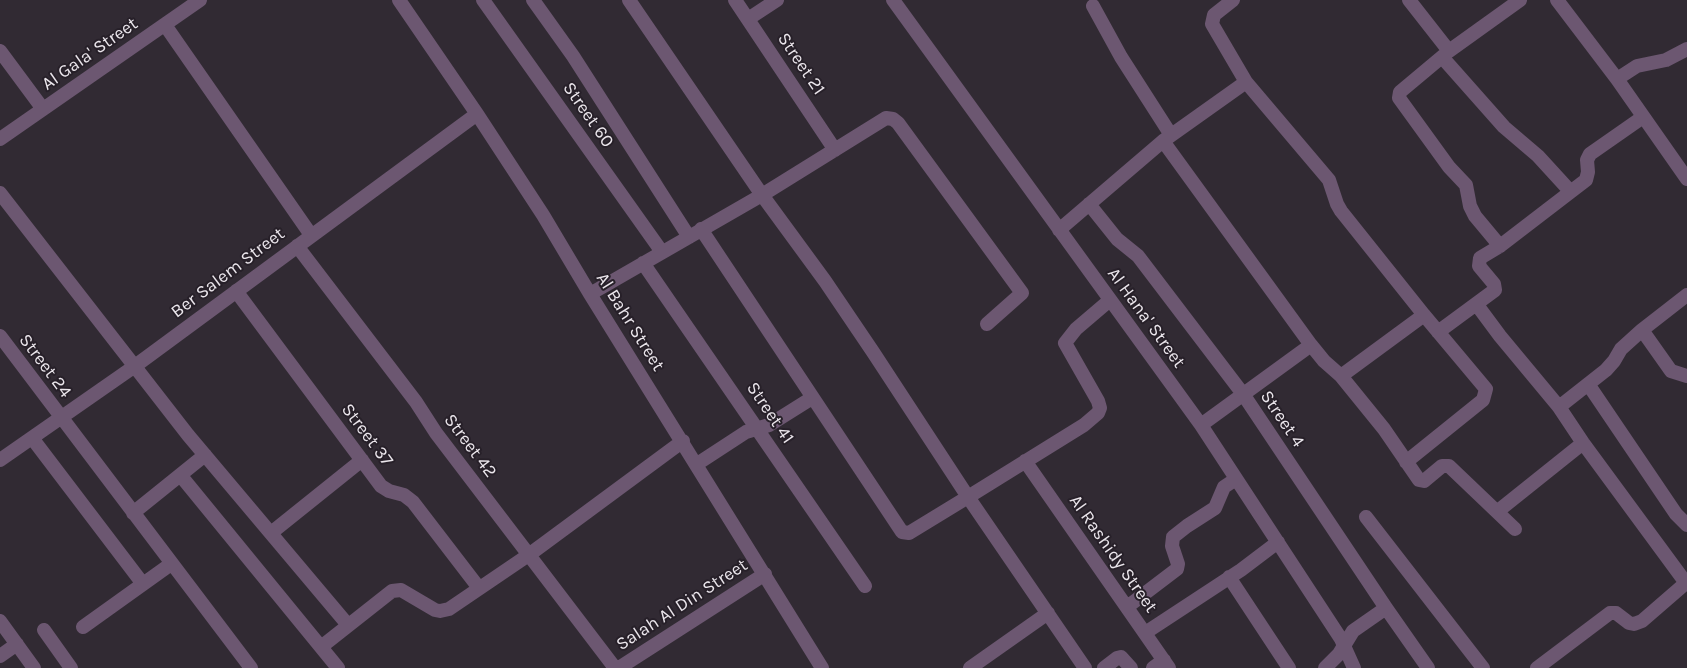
<!DOCTYPE html>
<html>
<head>
<meta charset="utf-8">
<style>
	body { margin:0 }
	canvas { display:block; background:#312a33 }
</style>
</head>
<body>
<canvas width="1687" height="668"></canvas>
<script>
const ctx = document.querySelector('canvas').getContext('2d');
ctx.lineJoin = 'round';
const shape = rows => new Path2D(rows.map(r => 'M' + r).join(''));
function trace(path, color, width, dash) { ctx.strokeStyle = color; ctx.lineWidth = width; ctx.lineCap = dash ? 'butt' : 'round'; ctx.setLineDash(dash || []); ctx.stroke(path); }
function drawText(font, color, halo, rows, align = 'center') {
  ctx.font = font + ' Karla,sans-serif'; ctx.lineWidth = 4; ctx.setLineDash([]); ctx.textBaseline = 'middle'; ctx.strokeStyle = halo; ctx.fillStyle = color; for (const [text, x, y, turn = 0] of rows) {
    ctx.save(); ctx.translate(x, y); ctx.rotate((+turn || 0) * Math.PI / 180); ctx.textAlign = isNaN(turn) ? turn : align; if (halo) ctx.strokeText(text, 0, 0); ctx.fillText(text, 0, 0); ctx.restore();
  }
}
trace(shape([
	[399,0,477,114,543,215,590,294,822,668],
	[483,0,662,252],
	[533,0,573,56,689,237],
	[629,0,762,195,825,281,873,352,968,497,909,533,902,532,701,229],
	[735,0,835,150],
	[893,0,1201,425,1341,639,1354,668],
	[1233,0,1214,15,1212,24,1246,82,1329,180,1337,204,1341,211,1424,315,1486,389,1483,400,1406,462],
	[1409,0,1449,51,1520,0],
	[1557,0,1617,79,1687,179],
	[1093,6,1121,57,1171,135],
	[748,19,777,0],
	[165,25,311,235],
	[0,51,43,109],
	[1449,51,1400,92,1399,98,1449,167,1466,185,1470,206,1475,216,1500,246],
	[1442,57,1504,127,1538,156,1570,191],
	[1617,79,1637,66,1666,60,1687,49],
	[1246,82,1163,141,1311,345,1324,361,1341,376,1384,429,1419,480,1424,481,1442,466,1449,466,1515,529],
	[0,139,200,0],
	[0,193,188,435,348,625],
	[1089,204,1117,239,1138,256,1243,394,1386,608,1428,668],
	[1059,230,1163,141],
	[297,246,416,402,436,433,615,668],
	[643,263,865,586],
	[236,291,381,486,389,491,404,495,413,502,479,588],
	[590,294,762,195,886,118,893,119,898,123,1022,293,987,324],
	[1477,305,1500,336,1559,407],
	[1642,330,1671,371,1687,376],
	[1438,332,1495,290,1494,284,1479,266,1480,258,1500,246,1586,180,1588,172,1587,160,1590,154,1643,117],
	[0,336,251,668],
	[1341,376,1424,315],
	[1588,384,1676,514,1687,525],
	[1201,425,1311,345],
	[32,438,143,584],
	[0,460,135,366,477,114],
	[1025,461,1169,668],
	[697,464,746,432,769,425,812,398],
	[181,476,338,668],
	[1498,511,1583,443],
	[133,513,205,455],
	[1366,517,1483,668],
	[271,533,362,460],
	[1229,577,1289,668],
	[1686,583,1583,443,1559,407,1606,370,1614,361,1621,349,1642,330,1687,295],
	[1127,607,1177,569,1178,564,1172,546,1173,537,1187,526,1215,508,1224,487,1236,479],
	[0,621,34,668],
	[83,627,171,564],
	[44,630,71,668],
	[1145,633,1241,570,1278,542],
	[321,647,392,591,401,590,435,610,440,611,449,609,530,554,683,441],
	[0,656,17,644],
	[619,668,765,574],
	[970,668,1048,613],
	[1085,668,968,497,1084,425,1098,413,1100,408,1098,401,1065,343,1076,329,1110,300],
	[1104,668,1117,658,1121,657,1131,668],
	[1153,668,1164,660],
	[1325,668,1339,654,1353,631,1386,608],
	[1537,668,1610,613,1616,613,1629,623,1634,624,1642,621,1687,582]
]), '#6c5771', 14);
drawText('18px', '#ebe6ec', '#272029', [
	["Al Gala' Street",90,54,-35],
	["Street 21",801,64,56],
	["Street 60",588,115,55],
	["Ber Salem Street",228,273,-37],
	["Al Hana' Street",1146,318,54],
	["Al Bahr Street",630,322,58],
	["Street 24",45,366,53],
	["Street 41",770,413,56],
	["Street 4",1282,419,56],
	["Street 37",367,435,53],
	["Street 42",470,446,53],
	["Al Rashidy Street",1113,554,55],
	["Salah Al Din Street",682,605,-33]
]);
</script>
</body>
</html>
